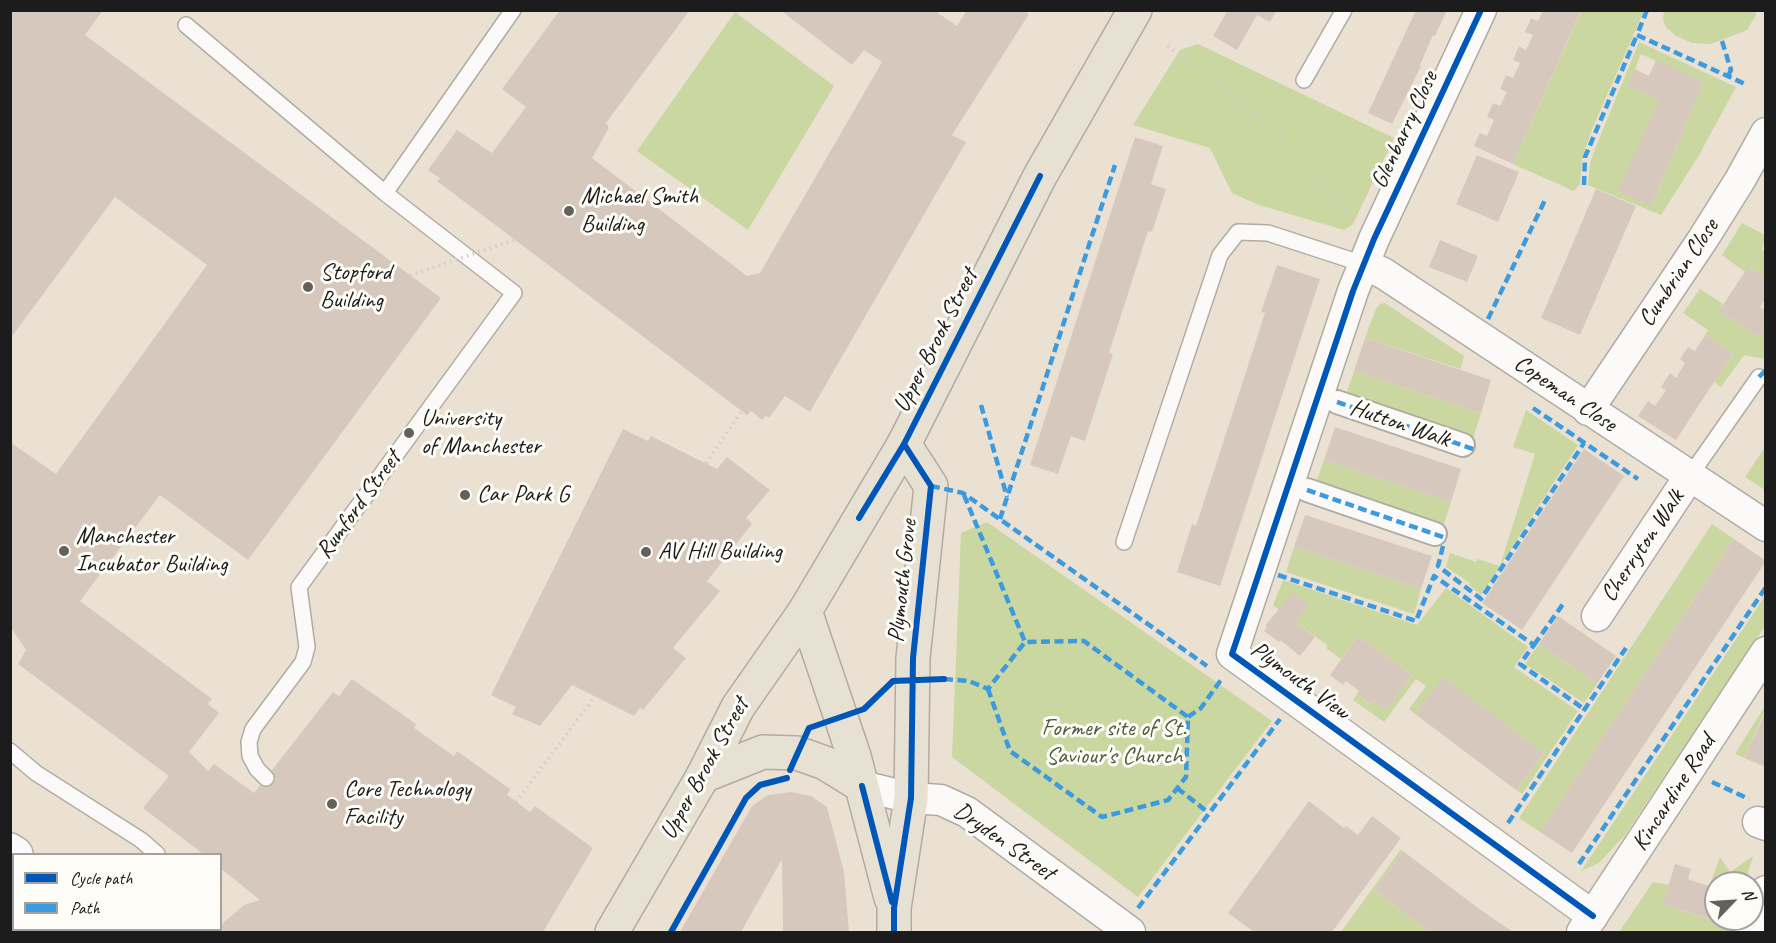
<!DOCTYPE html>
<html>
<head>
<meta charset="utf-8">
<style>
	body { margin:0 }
	#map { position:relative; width:1776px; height:943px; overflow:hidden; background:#ebe1d3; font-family:Caveat,sans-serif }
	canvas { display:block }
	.frame { position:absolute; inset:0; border:12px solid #1c1c1c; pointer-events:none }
	.legend { position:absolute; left:12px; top:853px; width:210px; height:78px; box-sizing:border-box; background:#fdfcf7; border:2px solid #a3a29f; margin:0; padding:8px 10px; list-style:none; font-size:18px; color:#1c1c1c }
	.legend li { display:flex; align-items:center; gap:12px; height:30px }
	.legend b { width:30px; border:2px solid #a3a29f }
	.north { position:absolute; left:1704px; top:871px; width:60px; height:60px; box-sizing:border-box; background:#fdfcf7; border:2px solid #a3a29f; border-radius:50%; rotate:65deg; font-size:16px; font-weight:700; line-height:24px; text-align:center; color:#1c1c1c }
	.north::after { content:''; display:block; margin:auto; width:21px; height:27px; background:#64615c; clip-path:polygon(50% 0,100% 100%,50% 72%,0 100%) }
</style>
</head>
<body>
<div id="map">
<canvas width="1776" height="943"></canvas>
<div class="frame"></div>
<ul class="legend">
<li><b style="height:8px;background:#0057b8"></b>Cycle path</li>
<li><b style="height:8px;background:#3c9bdf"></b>Path</li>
</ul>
<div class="north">N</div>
</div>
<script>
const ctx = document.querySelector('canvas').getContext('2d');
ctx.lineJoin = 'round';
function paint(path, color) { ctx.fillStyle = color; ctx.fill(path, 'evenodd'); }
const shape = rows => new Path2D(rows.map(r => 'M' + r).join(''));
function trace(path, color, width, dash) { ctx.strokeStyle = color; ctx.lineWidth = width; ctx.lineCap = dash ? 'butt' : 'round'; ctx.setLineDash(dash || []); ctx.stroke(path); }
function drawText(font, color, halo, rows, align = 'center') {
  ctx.font = font + ' Caveat,sans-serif'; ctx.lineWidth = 6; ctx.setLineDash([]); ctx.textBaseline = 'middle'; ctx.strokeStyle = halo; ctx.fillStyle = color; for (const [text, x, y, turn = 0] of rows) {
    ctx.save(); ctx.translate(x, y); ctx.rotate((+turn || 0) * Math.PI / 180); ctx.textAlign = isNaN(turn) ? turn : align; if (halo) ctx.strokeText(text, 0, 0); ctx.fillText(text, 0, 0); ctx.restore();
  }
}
paint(shape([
	[1581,11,1644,11,1592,129,1582,159,1580,184,1574,191,1513,164],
	[1664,11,1756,10,1756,15,1747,30,1711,44,1692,43,1676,36,1666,27,1663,20],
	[735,12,834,86,748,230,637,151],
	[1639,42,1736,87,1698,157,1661,215,1588,185,1590,163,1595,149],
	[1641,54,1704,82,1651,206,1659,100,1628,86],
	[1198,44,1394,138,1353,224,1344,230,1259,205,1232,193,1210,148,1133,125,1180,50],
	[1742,223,1765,235,1762,250,1765,252,1765,278,1749,267,1745,272,1722,255],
	[1700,289,1723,304,1719,311,1759,337,1765,327,1764,359,1744,355,1721,387,1714,382,1733,353,1705,335,1708,330,1683,313],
	[1385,303,1464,356,1461,369,1365,338,1376,309,1380,304],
	[1354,371,1481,413,1473,438,1346,395],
	[1526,410,1578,445,1500,566,1481,595,1469,585,1470,583,1446,567,1450,553,1476,562,1477,559,1500,566,1535,454,1513,447],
	[1765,447,1765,490,1745,477],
	[1324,460,1451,502,1443,527,1315,485],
	[987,522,1272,721,1138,897,952,757,961,533],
	[1712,524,1734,539,1540,832,1519,818],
	[1294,547,1421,589,1414,614,1286,572],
	[1283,580,1417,625,1446,588,1528,647,1514,667,1578,711,1522,794,1516,790,1544,753,1443,678,1415,714,1409,709,1426,686,1416,679,1384,722,1353,700,1357,694,1369,704,1373,700,1386,710,1412,675,1358,636,1341,659,1326,648,1328,646,1296,622,1309,605,1293,593,1279,610,1273,605],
	[1765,596,1765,626,1625,835,1599,863,1581,871],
	[1539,644,1597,684,1584,703,1525,664],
	[1765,706,1765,711,1744,758,1735,754],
	[1401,849,1403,851,1374,890,1429,932,1341,932],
	[1753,856,1745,883,1727,883,1727,881,1713,876,1720,857,1730,872],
	[1653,882,1669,885,1663,904,1714,921,1716,917,1716,919,1741,919,1736,932,1619,932]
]), '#cad7a0');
paint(shape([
	[10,10,103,10,85,35,441,298,248,560,160,495,80,601,212,699,208,704,219,713,189,752,208,771,214,764,254,793,333,692,339,696,352,679,416,724,414,728,454,756,457,751,510,789,507,795,530,812,535,806,593,848,543,932,220,932,223,923,244,905,260,900,220,868,220,854,203,854,143,808,169,776,18,664,26,650,10,626,10,442,56,474,207,265,115,197,10,339],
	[560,10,690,10,606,123,609,128,592,158,747,276,760,273,882,62,864,50,852,65,780,10,939,10,938,13,957,26,967,10,1023,10,1029,14,952,135,966,142,810,412,785,396,769,418,766,415,762,420,751,411,747,415,437,181,440,178,428,170,457,130,492,153,526,107,502,89],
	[1228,10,1277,10,1270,22,1257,15,1237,50,1213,36],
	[1416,10,1447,10,1435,36,1433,35,1420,65,1421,66,1392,124,1368,113],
	[1543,10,1581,10,1513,164,1474,146,1480,133,1487,136,1494,120,1487,117,1493,103,1500,106,1507,92,1500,89,1506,75,1513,78,1520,63,1513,60,1519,46,1526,50,1533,35,1525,32,1531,18,1538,21],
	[1656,60,1704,82,1651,206,1618,191,1659,100,1627,86,1635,69,1649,76],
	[1135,137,1163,146,1151,184,1166,189,1152,232,1148,231,1109,353,1113,354,1085,441,1071,436,1058,474,1030,465],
	[1477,155,1519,172,1498,222,1456,204],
	[1596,189,1636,206,1580,335,1541,318],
	[1440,240,1478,256,1467,282,1429,267],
	[1277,265,1320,279,1220,586,1177,572,1192,524,1196,526,1265,313,1261,312],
	[1748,267,1766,278,1766,298,1760,307,1766,311,1766,327,1759,337,1719,311],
	[1705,335,1733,353,1676,440,1638,416,1648,401,1655,406,1666,390,1661,387,1670,373,1676,378,1685,363,1680,359,1688,347,1695,351],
	[1365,338,1491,380,1481,413,1354,371],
	[1335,427,1461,469,1451,502,1324,460],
	[623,429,648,441,651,436,717,469,727,457,770,490,746,518,752,524,707,581,720,591,673,648,686,658,643,710,640,708,634,716,572,685,540,726,512,714,516,707,491,695],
	[1584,449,1624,476,1522,630,1482,603],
	[1305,515,1432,556,1421,589,1294,547],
	[1734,539,1766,561,1572,853,1540,832],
	[1293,592,1309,605,1296,622,1315,637,1300,656,1280,640,1279,642,1264,631,1267,627,1265,626],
	[1558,616,1616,656,1597,684,1539,644],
	[1358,636,1412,675,1386,710,1373,700,1370,704,1357,694,1359,691,1346,681,1343,685,1330,675],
	[1443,677,1544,753,1516,790,1415,714],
	[1766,711,1766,767,1744,758],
	[791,792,811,796,827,807,844,872,849,932,783,932,782,859,741,932,680,932,752,806,768,795],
	[1309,801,1344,828,1346,826,1358,835,1372,816,1401,838,1332,932,1254,932,1228,913],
	[1403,851,1478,908,1513,932,1429,932,1374,890],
	[1675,864,1691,869,1688,879,1709,886,1713,876,1728,881,1727,883,1716,883,1715,921,1663,904]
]), '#d7c8be');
const service = shape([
	[186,25,385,193,514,293,299,587,307,647,303,662,253,729,249,742,250,756,257,769,266,778],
	[1304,80,1344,10],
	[385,193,513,10],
	[1689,477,1759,377],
	[1124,542,1220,255,1238,232,1268,233,1363,264],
	[10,751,36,773,141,840,157,854],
	[167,932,169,930]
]);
const pedestrian = shape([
	[1337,402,1463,445],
	[1307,490,1435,534]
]);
const minor = shape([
	[1481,10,1374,239,1353,291,1232,654,1593,916],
	[1363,264,1383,273,1766,526],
	[1588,410,1703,239,1740,180,1766,133],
	[1597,616,1689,477],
	[862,786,911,798,941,800,967,812,1130,932],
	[1758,822,1766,825],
	[1582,932,1766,652],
	[1750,932,1766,891]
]);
const tertiary = shape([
	[10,850,16,854],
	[116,930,120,932]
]);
const primary = shape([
	[805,611,854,756,891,898],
	[703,776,763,752,797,753,825,763,862,786],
	[894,932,894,908,911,798,913,658,931,486,904,444]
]);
const trunk = shape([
	[612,932,703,776,738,707,805,611,904,444,1040,176,1135,10]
]);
trace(service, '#b1aba2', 18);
trace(pedestrian, '#b1aba2', 26);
trace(minor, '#b1aba2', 33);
trace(tertiary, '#b1aba2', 36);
trace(primary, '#b1aba2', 36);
trace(trunk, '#b1aba2', 36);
trace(shape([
	[1168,46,1273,129,1351,215],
	[706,463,742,411],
	[516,802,595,696]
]), '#d1cecb', 4, [1.5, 4.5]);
trace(service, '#fcfaf8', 15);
trace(pedestrian, '#fcfaf8', 22);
trace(minor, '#fcfaf8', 30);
trace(tertiary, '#fcfaf8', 33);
trace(primary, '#e7e1d4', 33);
trace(trunk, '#e7e1d4', 33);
trace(shape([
	[410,275,515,240]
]), '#d1cecb', 4, [1.5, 4.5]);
trace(shape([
	[1647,10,1637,35,1745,84],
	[1722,41,1731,70,1728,76],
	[1584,185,1585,157,1637,35],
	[1488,319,1545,200],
	[1759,377,1766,370],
	[1337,402,1476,450],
	[981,405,1007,497],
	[1533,408,1638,479],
	[931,486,963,493,1207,666],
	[1307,490,1446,538],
	[964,495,1025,642],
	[1000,519,1115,165],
	[1443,546,1438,566,1481,599,1584,443],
	[1278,575,1416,621,1434,576,1534,645,1520,664,1584,709],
	[1534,645,1563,604],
	[944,679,969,681,988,689,1025,642,1084,641,1188,717,1186,777,1168,800,1102,817,1010,751,988,689],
	[1188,717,1201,708,1223,677],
	[1712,782,1749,799],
	[1177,788,1209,813],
	[1508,823,1626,648],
	[1579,864,1766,587],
	[1138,908,1280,719]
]), '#3c9bdf', 4.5, [9, 4.5]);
trace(shape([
	[1481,10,1374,239,1353,291,1232,654,1593,916],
	[859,518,904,444,1040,176],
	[790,770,809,728,864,709,893,681,944,679],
	[862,786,892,902],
	[671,932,746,798,760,785,787,778],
	[894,932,894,908,911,798,913,658,931,486,904,444]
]), '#0057b8', 6);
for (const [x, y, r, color] of [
	[569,211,6,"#64615c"],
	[308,287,6,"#64615c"],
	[409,433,6,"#64615c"],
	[465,495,6,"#64615c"],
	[64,551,6,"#64615c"],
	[646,552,6,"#64615c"],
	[332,804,6,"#64615c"]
]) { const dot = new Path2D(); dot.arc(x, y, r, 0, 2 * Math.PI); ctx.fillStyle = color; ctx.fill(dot); trace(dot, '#fdfcf7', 2); }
drawText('24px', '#1c1c1c', '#fdfcf7', [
	["Glenbarry Close",1405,130,-65],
	["Cumbrian Close",1679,273,-56],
	["Upper Brook Street",936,341,-63],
	["Copeman Close",1565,394,34],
	["Hutton Walk",1400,424,19],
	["Rumford Street",359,505,-54],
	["Cherryton Walk",1643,546,-56],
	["Plymouth Grove",903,581,-84],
	["Plymouth View",1300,681,36],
	["Upper Brook Street",705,769,-61],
	["Kincardine Road",1674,793,-57],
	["Dryden Street",1004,842,35]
]);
drawText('24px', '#1c1c1c', '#fdfcf7', [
	["Michael Smith",581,197],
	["Building",581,225],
	["Stopford",320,273],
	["Building",320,301],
	["University",421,419],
	["of Manchester",421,447],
	["Car Park G",477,495],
	["Manchester",76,537],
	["Incubator Building",76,565],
	["AV Hill Building",658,552],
	["Core Technology",344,790],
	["Facility",344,818]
], 'left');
drawText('24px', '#4f5b3c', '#fdfcf7', [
	["Former site of St.",1114,729],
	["Saviour's Church",1114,757]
]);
</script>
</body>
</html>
